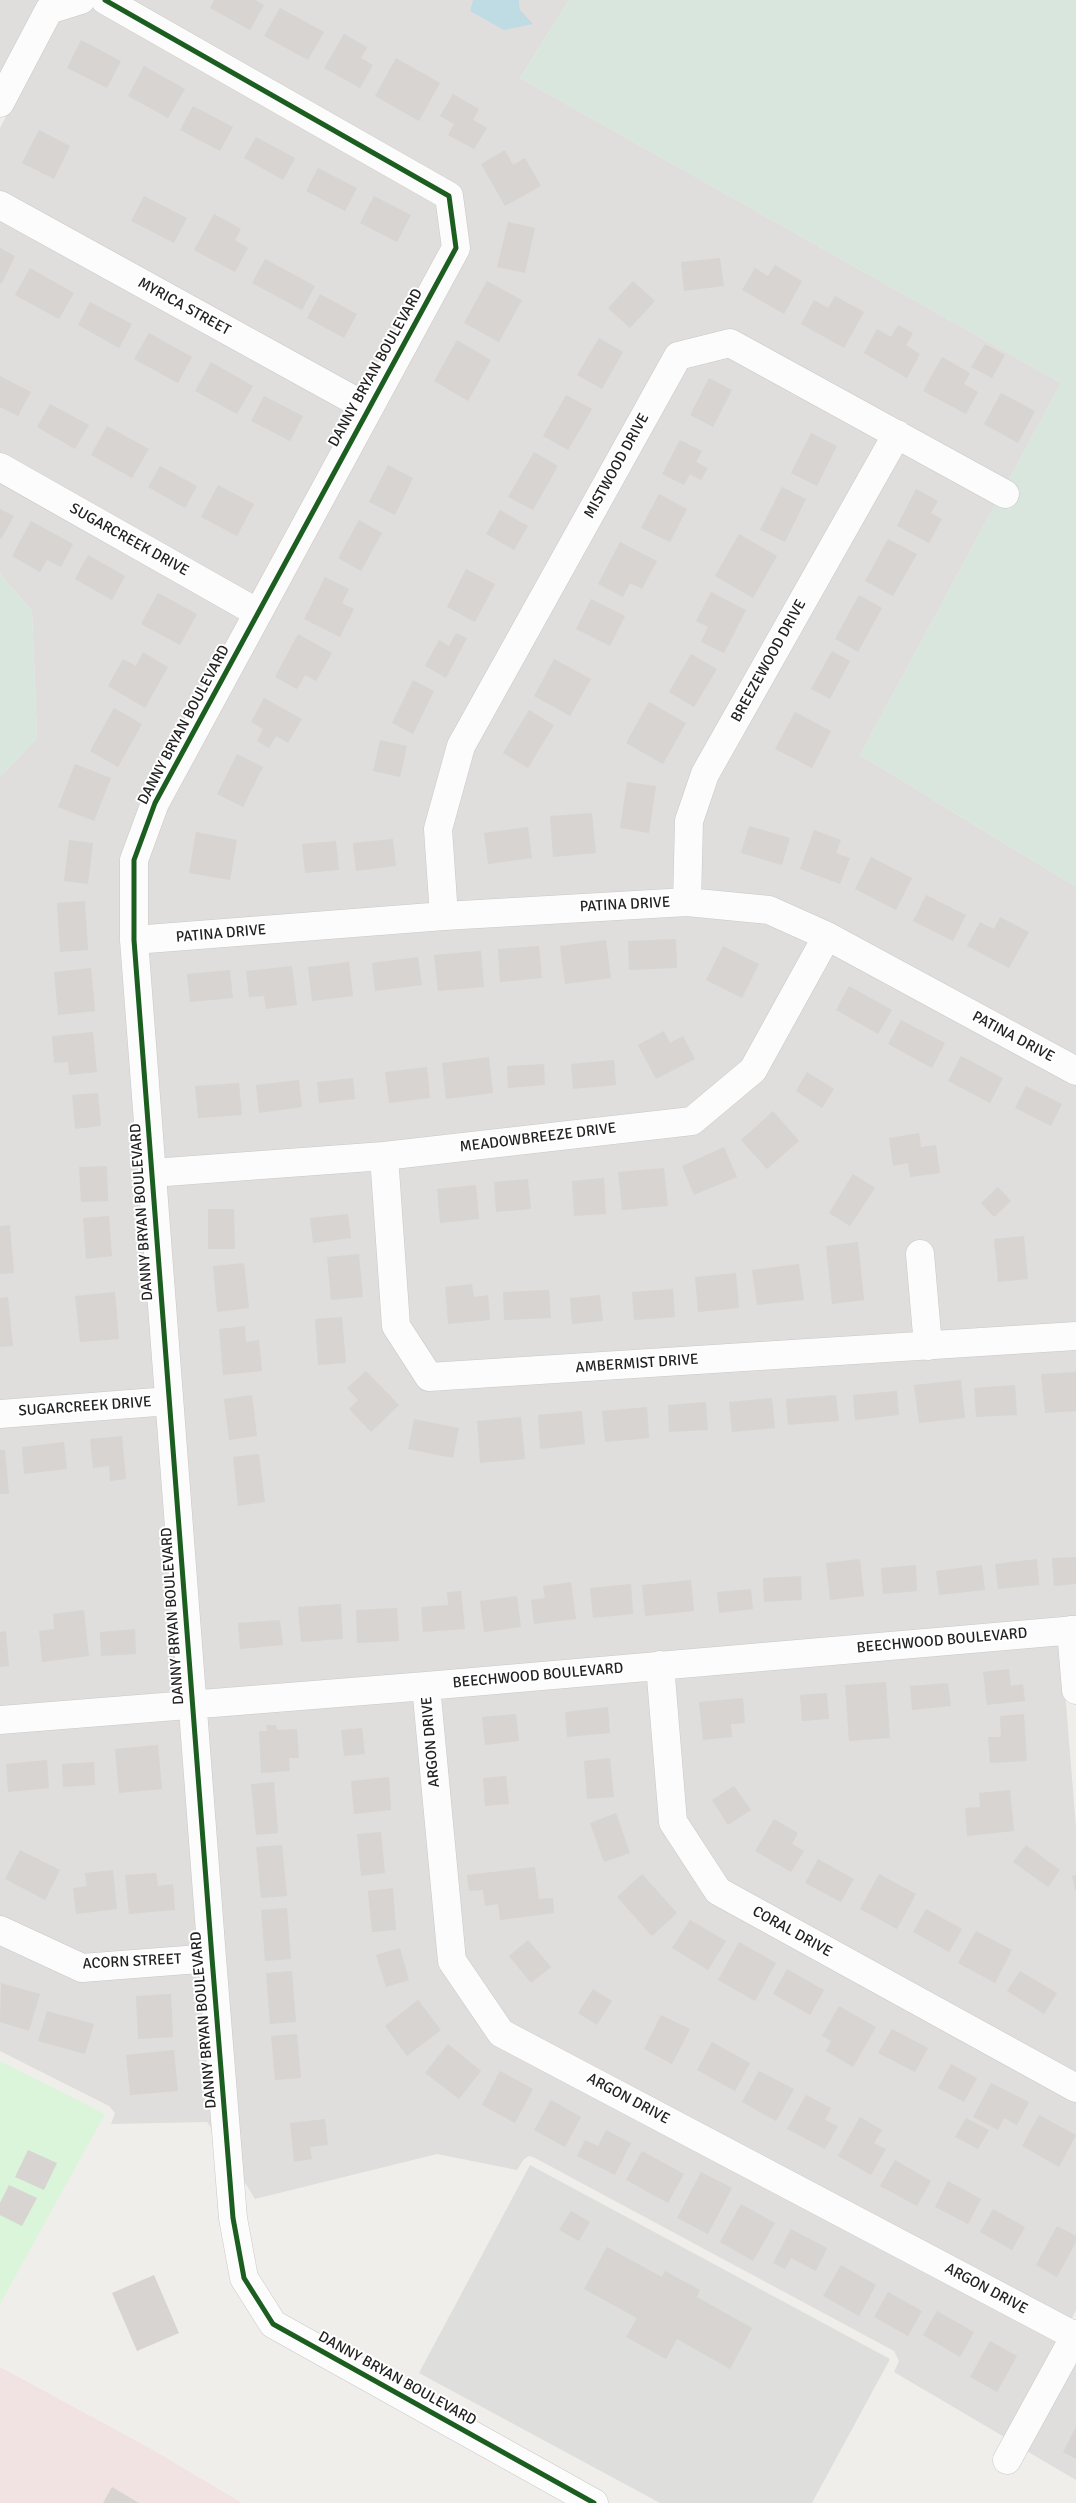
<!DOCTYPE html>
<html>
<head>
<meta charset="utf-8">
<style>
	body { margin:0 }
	canvas { display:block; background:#f0eeeb }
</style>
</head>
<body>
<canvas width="1076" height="2503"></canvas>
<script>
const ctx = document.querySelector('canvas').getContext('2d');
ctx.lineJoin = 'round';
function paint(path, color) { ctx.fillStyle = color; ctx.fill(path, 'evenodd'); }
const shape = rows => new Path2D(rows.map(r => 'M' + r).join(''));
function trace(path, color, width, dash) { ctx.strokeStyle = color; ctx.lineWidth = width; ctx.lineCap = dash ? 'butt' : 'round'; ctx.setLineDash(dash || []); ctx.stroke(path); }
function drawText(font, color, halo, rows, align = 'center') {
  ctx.font = font + ' Signika,sans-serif'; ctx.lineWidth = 4; ctx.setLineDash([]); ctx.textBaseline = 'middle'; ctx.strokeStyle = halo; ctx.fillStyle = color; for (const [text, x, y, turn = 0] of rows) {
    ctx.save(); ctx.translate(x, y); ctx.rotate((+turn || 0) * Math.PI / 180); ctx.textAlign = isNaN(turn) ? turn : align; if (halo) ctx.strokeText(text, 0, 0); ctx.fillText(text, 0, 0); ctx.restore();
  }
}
paint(shape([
	[0,0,44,0,0,78],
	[126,0,473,0,470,11,520,10,519,0,569,0,520,78,1061,383,1007,483,735,334,674,346,451,741,432,906,146,929,145,863,165,808,466,254,460,195],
	[96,7,438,202,445,246,363,394,0,193,0,128,57,18],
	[0,217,353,412,253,598,0,456],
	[729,354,882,438,695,768,676,892,454,905,450,831,472,751,686,365],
	[902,449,997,501,860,755,1076,887,1076,1059,699,892,700,824,716,779],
	[0,479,243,616,145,798,158,1391,0,1403,0,777,37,738,32,611,0,574],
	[688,912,767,921,811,941,744,1063,686,1111,383,1145,162,1162,146,950],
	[832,951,1076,1082,1076,1325,938,1334,931,1244,909,1244,916,1336,435,1366,407,1323,396,1165,694,1131],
	[374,1167,420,1382,1076,1346,1076,1619,203,1693,164,1183],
	[159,1412,180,1695,0,1709,0,1424],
	[1061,1642,1076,1827,1076,2076,726,1884,684,1819,671,1674],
	[649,1676,662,1822,709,1896,1076,2100,1076,2310,1070,2322,509,2025,463,1958,438,1695],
	[416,1697,441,1961,492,2038,1060,2339,1006,2438,894,2372,899,2361,894,2351,535,2158,529,2156,524,2159,517,2170,437,2154,255,2199,241,2176,204,1714],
	[182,1716,200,1948,83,1957,0,1919,0,1730],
	[0,1941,78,1978,202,1969,215,2134,207,2122,111,2124,115,2113,109,2106,0,2051],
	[1076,2359,1076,2480,1025,2450]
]), '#dfdedc');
paint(shape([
	[0,2367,153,2450,242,2503,0,2503]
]), '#f1e3e1');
paint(shape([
	[530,2165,890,2359,812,2503,660,2503,419,2373]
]), '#dededc');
paint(shape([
	[569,0,1076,0,1076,887,860,755,997,501,1010,509,1020,491,1007,483,1061,383,520,78],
	[0,574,32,611,37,738,0,777]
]), '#d9e6de');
paint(shape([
	[0,2061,105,2114,0,2304]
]), '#daf5da');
paint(shape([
	[473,0,519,0,520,10,533,24,504,30,470,11]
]), '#bfdbe3');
paint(shape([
	[214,0,255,0,264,5,250,30,210,8],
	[280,8,324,32,308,60,264,36],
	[344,34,367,47,361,58,373,65,360,88,324,68],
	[81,40,121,61,107,88,67,68],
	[396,58,440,83,419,121,375,96],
	[144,66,185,89,168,118,128,96],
	[453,94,479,109,473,120,487,128,474,149,448,135,454,124,440,116],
	[193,106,233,127,220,151,180,130],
	[39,130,70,146,54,179,22,163],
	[256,137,295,158,283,180,244,158],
	[505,150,513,165,525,158,541,186,505,206,481,164],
	[318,168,357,188,345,211,306,191],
	[144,196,187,218,174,243,131,221],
	[374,196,411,215,397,242,360,223],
	[214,214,241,229,235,240,248,248,235,272,194,250],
	[508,222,535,228,525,273,497,267],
	[0,248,15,256,2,283,0,283],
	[720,258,724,286,684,291,681,262],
	[265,259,315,286,302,310,252,283],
	[775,265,802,281,784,314,742,290,755,268,768,276],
	[30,268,74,293,59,319,15,295],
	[487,281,522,300,499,342,464,323],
	[633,281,655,301,630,328,608,308],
	[320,294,357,314,344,338,307,318],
	[835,296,864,312,844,348,801,324,814,300,828,308],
	[90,302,132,324,119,348,78,325],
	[898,325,913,333,906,345,920,354,907,378,864,353,877,329,891,337],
	[149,333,192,357,178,383,134,359],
	[599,338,623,352,602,389,577,375],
	[457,340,491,360,468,401,434,381],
	[985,344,1005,355,992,378,971,367],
	[942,357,970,373,964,384,978,392,966,414,923,391],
	[211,362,253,386,237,414,195,391],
	[0,376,31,392,18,416,0,407],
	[709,378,732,390,713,427,690,415],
	[1001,393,1035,411,1018,443,984,424],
	[566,395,592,409,568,450,543,436],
	[264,396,303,416,290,441,251,421],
	[50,404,89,425,75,449,37,427],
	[107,426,149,449,132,478,91,455],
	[811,433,837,446,817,486,791,473],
	[680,440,702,451,696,462,708,468,701,480,690,474,684,485,662,474],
	[534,452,558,466,533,510,508,497],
	[388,465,413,478,395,515,369,502],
	[160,466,197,486,185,508,148,487],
	[218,485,254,504,237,536,201,517],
	[782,487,806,499,785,542,760,530],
	[916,489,938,501,931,513,942,519,929,543,897,526],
	[659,494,687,509,670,542,641,528],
	[0,509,14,516,1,539,0,538],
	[500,510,528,526,514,550,486,534],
	[359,520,382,533,361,571,338,558],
	[31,521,73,544,61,567,47,560,40,572,12,556],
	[739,534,777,556,753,598,715,576],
	[888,539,917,554,893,596,865,581],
	[620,542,657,561,642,589,630,583,623,597,598,584],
	[88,555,125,576,112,600,75,579],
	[466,569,495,584,475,622,447,607],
	[325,577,349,589,342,603,354,609,340,637,304,619],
	[711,592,746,610,724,653,701,642,708,627,696,621],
	[158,593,197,614,180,645,141,624],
	[859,595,882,608,858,652,835,639],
	[591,599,625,616,610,646,576,629],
	[456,633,467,638,446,678,425,666,439,640,449,646],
	[298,634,332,653,316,681,305,675,297,689,275,677],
	[832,651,850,661,830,699,811,689],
	[143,652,168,667,145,708,108,686,123,659,136,666],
	[691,654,717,669,694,707,669,692],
	[554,659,591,679,570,716,534,696],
	[413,680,434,691,413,734,392,723],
	[264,698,302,719,288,743,276,736,269,748,257,741,263,729,251,722],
	[649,702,686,723,663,764,626,743],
	[114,708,142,724,118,767,90,751],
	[529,710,554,725,528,768,503,753],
	[795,712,831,731,812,768,775,749],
	[380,740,407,746,400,777,373,771],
	[237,754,263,767,243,807,217,794],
	[75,764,111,778,94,821,58,807],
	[627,782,656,786,649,833,620,828],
	[592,813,596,853,553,857,550,816],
	[749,826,790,838,782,865,741,853],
	[528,827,532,858,488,864,484,833],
	[814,830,841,840,836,853,850,858,840,884,800,869],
	[196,832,237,840,230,880,189,873],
	[393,839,396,866,356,871,353,843],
	[69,840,93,843,88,884,64,881],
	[336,841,339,870,305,873,302,844],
	[871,857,912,878,896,910,855,889],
	[926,895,966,915,953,941,913,921],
	[85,901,88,950,60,952,57,903],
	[1000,917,1029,932,1009,968,967,946,980,922,994,929],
	[676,939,677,968,629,970,628,941],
	[606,940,611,978,565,984,560,946],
	[539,946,542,978,500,982,498,949],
	[723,946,759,964,742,998,706,980],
	[481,951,484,987,438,991,434,955],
	[418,957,422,985,375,991,372,963],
	[349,962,353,996,312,1001,308,967],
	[292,966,297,1005,266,1009,264,996,249,997,246,971],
	[91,968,95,1011,58,1015,54,972],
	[230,970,233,998,190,1002,187,974],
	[849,986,892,1010,878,1034,836,1010],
	[901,1020,945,1043,932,1068,888,1044],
	[664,1031,670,1043,683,1036,695,1059,656,1079,638,1045],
	[93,1032,97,1072,69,1075,68,1062,54,1063,52,1036],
	[961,1056,1003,1078,990,1103,948,1081],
	[489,1057,493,1093,446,1099,442,1063],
	[614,1060,616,1085,573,1089,571,1064],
	[544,1064,545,1085,508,1088,507,1066],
	[427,1067,430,1098,389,1103,385,1072],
	[807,1072,834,1089,822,1108,796,1091],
	[353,1078,355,1099,319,1103,317,1082],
	[299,1080,302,1107,259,1113,256,1085],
	[239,1083,242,1115,198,1118,195,1086],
	[1026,1086,1062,1104,1051,1126,1015,1108],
	[98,1093,101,1126,75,1129,72,1095],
	[773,1111,799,1141,767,1169,741,1140],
	[919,1133,921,1147,936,1145,940,1173,910,1177,908,1163,893,1166,889,1138],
	[724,1147,737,1177,694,1195,682,1166],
	[107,1166,108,1201,81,1202,79,1167],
	[664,1168,668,1206,622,1210,618,1172],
	[853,1174,875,1188,850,1226,829,1213],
	[604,1178,606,1214,574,1216,572,1181],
	[528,1179,531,1209,496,1212,494,1182],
	[476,1185,479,1219,440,1223,437,1189],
	[998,1187,1011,1201,994,1217,981,1203],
	[208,1209,234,1209,235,1249,208,1249],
	[348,1214,351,1238,313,1243,310,1218],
	[109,1216,112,1256,86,1259,83,1218],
	[10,1225,14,1273,0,1274,0,1226],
	[1024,1236,1028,1279,998,1282,994,1239],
	[858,1242,864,1300,832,1304,826,1246],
	[359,1254,363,1297,331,1300,327,1257],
	[244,1263,249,1308,217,1312,213,1266],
	[799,1264,804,1300,757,1305,752,1270],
	[736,1273,739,1308,698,1312,695,1277],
	[472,1284,474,1297,488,1295,490,1320,448,1324,445,1287],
	[673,1289,675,1317,634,1320,632,1292],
	[549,1290,551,1318,504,1320,503,1292],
	[115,1292,119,1339,80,1342,75,1296],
	[600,1295,603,1321,572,1324,570,1298],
	[8,1297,13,1346,0,1347,0,1298],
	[342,1317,346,1363,318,1365,315,1319],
	[245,1326,246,1342,259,1340,262,1371,223,1375,219,1329],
	[366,1371,399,1405,371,1432,349,1409,358,1400,347,1388],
	[1076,1372,1076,1411,1045,1413,1041,1374],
	[961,1380,965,1418,919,1423,914,1385],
	[1015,1385,1017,1415,976,1417,974,1388],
	[897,1391,899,1415,855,1420,853,1395],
	[252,1395,257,1436,229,1440,224,1399],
	[836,1395,839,1421,788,1425,786,1399],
	[772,1398,775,1428,732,1432,729,1402],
	[706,1402,708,1430,669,1432,668,1405],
	[647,1407,649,1438,605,1442,602,1411],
	[582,1411,585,1444,540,1449,538,1415],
	[521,1417,525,1459,480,1463,477,1421],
	[414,1419,459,1428,453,1458,408,1449],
	[122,1436,126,1479,110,1481,109,1466,93,1468,90,1439],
	[64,1442,67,1469,24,1474,22,1447],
	[0,1450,5,1450,9,1494,0,1494],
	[259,1454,265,1502,238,1506,233,1457],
	[1076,1557,1076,1584,1054,1586,1052,1558],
	[860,1559,864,1596,830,1600,826,1563],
	[1037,1559,1039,1585,998,1589,995,1564],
	[916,1565,917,1591,883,1594,881,1568],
	[982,1565,985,1590,939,1595,936,1571],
	[801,1576,802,1600,764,1602,763,1578],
	[691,1580,694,1611,645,1616,642,1585],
	[571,1582,576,1619,534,1624,531,1600,545,1598,543,1586],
	[631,1584,633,1614,593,1618,590,1588],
	[751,1589,753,1609,719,1613,717,1592],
	[461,1591,465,1629,423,1632,421,1607,448,1605,447,1592],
	[517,1596,521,1627,484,1632,480,1601],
	[341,1604,343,1639,301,1642,298,1607],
	[397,1608,399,1641,357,1643,356,1610],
	[84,1610,89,1656,42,1662,39,1631,54,1629,53,1614],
	[280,1620,283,1645,240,1649,238,1623],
	[135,1629,136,1654,101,1656,100,1632],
	[6,1631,9,1666,0,1667,0,1632],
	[1009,1669,1011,1686,1023,1684,1025,1701,987,1705,983,1672],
	[886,1682,890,1738,849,1741,845,1685],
	[948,1683,951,1706,912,1710,910,1686],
	[827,1693,829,1719,802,1721,800,1695],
	[743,1698,745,1723,731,1724,732,1737,703,1740,699,1702],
	[608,1707,610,1733,567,1737,565,1712],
	[516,1714,519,1741,485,1745,482,1717],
	[1024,1714,1027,1761,990,1763,988,1737,1001,1737,1000,1716],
	[266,1725,276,1725,277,1730,297,1729,299,1758,289,1758,290,1771,261,1773,259,1731,267,1731],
	[362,1728,365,1754,344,1756,341,1730],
	[158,1745,162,1789,119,1793,115,1749],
	[610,1758,614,1797,587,1799,584,1761],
	[47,1760,49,1788,8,1792,6,1764],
	[94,1762,95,1785,63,1787,62,1764],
	[506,1776,509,1804,485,1806,483,1778],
	[389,1777,391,1810,354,1814,351,1781],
	[274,1782,278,1833,256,1835,251,1784],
	[734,1786,751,1810,728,1825,712,1800],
	[1010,1790,1014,1831,967,1836,965,1808,980,1807,979,1793],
	[616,1813,630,1853,604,1862,590,1823],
	[774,1819,798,1833,792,1844,804,1851,791,1872,755,1851],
	[381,1832,385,1873,361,1876,357,1834],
	[282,1845,287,1896,261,1898,256,1847],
	[1026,1845,1060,1870,1048,1887,1013,1862],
	[20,1850,60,1870,45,1900,5,1879],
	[818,1859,854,1879,841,1902,805,1883],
	[535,1867,539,1899,553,1898,554,1913,500,1920,498,1904,485,1906,483,1890,469,1891,467,1875],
	[113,1870,117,1909,76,1914,73,1888,87,1886,85,1873],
	[156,1873,158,1886,173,1884,175,1910,129,1914,125,1875],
	[642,1874,677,1913,652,1936,617,1897],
	[879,1874,916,1894,897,1929,860,1909],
	[1076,1875,1076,1890,1075,1890,1072,1876],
	[393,1888,396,1930,372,1932,368,1891],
	[287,1908,291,1959,265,1961,261,1910],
	[926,1909,962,1929,949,1952,913,1932],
	[690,1920,726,1941,708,1970,672,1948],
	[976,1931,1012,1950,995,1983,958,1963],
	[528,1940,551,1967,531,1983,509,1956],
	[739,1942,776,1963,755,2001,718,1980],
	[400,1948,409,1980,386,1987,376,1955],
	[787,1969,824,1990,810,2015,773,1994],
	[292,1971,296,2022,270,2024,266,1973],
	[1020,1971,1057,1993,1044,2014,1007,1991],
	[1,1983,40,1994,29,2031,0,2022],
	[593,1989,612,2001,597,2025,578,2013],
	[171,1994,173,2037,138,2039,136,1996],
	[418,2000,441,2030,407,2056,385,2026],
	[839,2006,876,2027,853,2067,826,2051,831,2041,822,2036],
	[47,2011,94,2024,85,2054,38,2041],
	[661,2015,690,2029,672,2064,644,2049],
	[892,2029,928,2048,915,2072,878,2053],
	[297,2034,301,2078,275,2080,271,2036],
	[712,2042,750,2063,735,2091,697,2070],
	[448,2044,481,2071,459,2099,425,2073],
	[174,2050,178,2091,130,2095,126,2055],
	[951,2064,977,2078,964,2102,938,2088],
	[500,2071,533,2089,515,2123,482,2105],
	[759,2071,794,2089,776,2121,742,2102],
	[991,2083,1029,2102,1017,2125,1004,2118,998,2130,973,2117],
	[806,2095,831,2108,825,2120,838,2126,825,2149,787,2129],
	[551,2100,581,2117,565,2147,534,2130],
	[1039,2115,1076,2135,1059,2167,1022,2146],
	[860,2117,882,2130,874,2143,886,2149,871,2175,838,2156],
	[966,2118,989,2130,978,2149,955,2137],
	[325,2119,328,2145,310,2147,312,2159,294,2162,290,2123],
	[606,2130,631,2143,615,2175,577,2156,585,2140,598,2146],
	[28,2150,57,2163,44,2190,15,2177],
	[642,2151,684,2174,668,2203,626,2180],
	[895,2160,931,2181,917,2206,880,2186],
	[701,2172,732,2188,708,2234,677,2218],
	[948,2181,981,2199,968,2224,935,2207],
	[9,2185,37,2198,22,2226,0,2215,0,2203],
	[741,2204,775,2223,753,2261,720,2242],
	[993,2209,1025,2227,1012,2250,980,2232],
	[571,2211,590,2222,579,2241,559,2230],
	[1057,2226,1076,2236,1076,2242,1057,2277,1036,2265],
	[791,2229,827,2248,816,2271,791,2258,785,2269,773,2263],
	[607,2247,662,2277,665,2271,700,2290,697,2297,752,2328,730,2369,677,2339,666,2359,626,2337,637,2318,584,2289],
	[841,2265,876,2285,859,2316,823,2296],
	[154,2275,179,2333,137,2351,112,2293],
	[888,2292,922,2311,908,2336,874,2317],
	[937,2311,974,2332,960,2357,923,2335],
	[990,2341,1017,2356,997,2392,970,2377],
	[1076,2427,1076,2459,1063,2452],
	[112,2487,139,2503,103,2503]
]), '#d7d4d2');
const minor = shape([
	[105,0,449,196,456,248,155,803,134,860,134,940,212,1958,233,2218,244,2278,273,2324,594,2503],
	[0,103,49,10,81,0],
	[0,205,368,408],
	[0,467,258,613],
	[687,902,689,821,705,774,897,434],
	[444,916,438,829,461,746,678,356,730,343,1005,494],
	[134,940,444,916,687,902,769,910,827,936,1076,1071],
	[384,1156,396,1326,429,1377,1076,1336],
	[152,1173,384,1156,692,1121,753,1070,827,936],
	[920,1254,928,1346],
	[0,1414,169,1401],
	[1071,1630,1076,1690],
	[660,1665,673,1822,718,1891,1076,2088],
	[426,1686,452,1961,501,2033,1075,2336],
	[0,1720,426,1686,1076,1630],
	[0,1930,82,1968,212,1958],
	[1007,2460,1076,2334]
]);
trace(minor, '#c9c8c7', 29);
trace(minor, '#fdfcfc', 28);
trace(shape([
	[105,0,449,196,456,248,155,803,134,860,134,940,212,1958,233,2218,244,2278,273,2324,594,2503]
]), '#1b5e20', 5);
drawText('15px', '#222', '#fff', [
	["MYRICA STREET",184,307,29],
	["DANNY BRYAN BOULEVARD",376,368,-61],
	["MISTWOOD DRIVE",617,466,-61],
	["SUGARCREEK DRIVE",129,540,29],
	["BREEZEWOOD DRIVE",769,661,-61],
	["DANNY BRYAN BOULEVARD",184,725,-62],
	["PATINA DRIVE",625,905,-3],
	["PATINA DRIVE",221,934,-5],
	["PATINA DRIVE",1013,1037,28],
	["MEADOWBREEZE DRIVE",538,1138,-7],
	["DANNY BRYAN BOULEVARD",142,1212,-94],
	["AMBERMIST DRIVE",637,1364,-4],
	["SUGARCREEK DRIVE",85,1407,-4],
	["DANNY BRYAN BOULEVARD",173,1616,-94],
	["BEECHWOOD BOULEVARD",942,1641,-5],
	["BEECHWOOD BOULEVARD",538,1676,-5],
	["ARGON DRIVE",431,1742,-95],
	["CORAL DRIVE",792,1932,29],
	["ACORN STREET",132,1962,-3],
	["DANNY BRYAN BOULEVARD",204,2020,-95],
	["ARGON DRIVE",628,2099,28],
	["ARGON DRIVE",986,2289,28],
	["DANNY BRYAN BOULEVARD",397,2379,29]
]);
</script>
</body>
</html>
